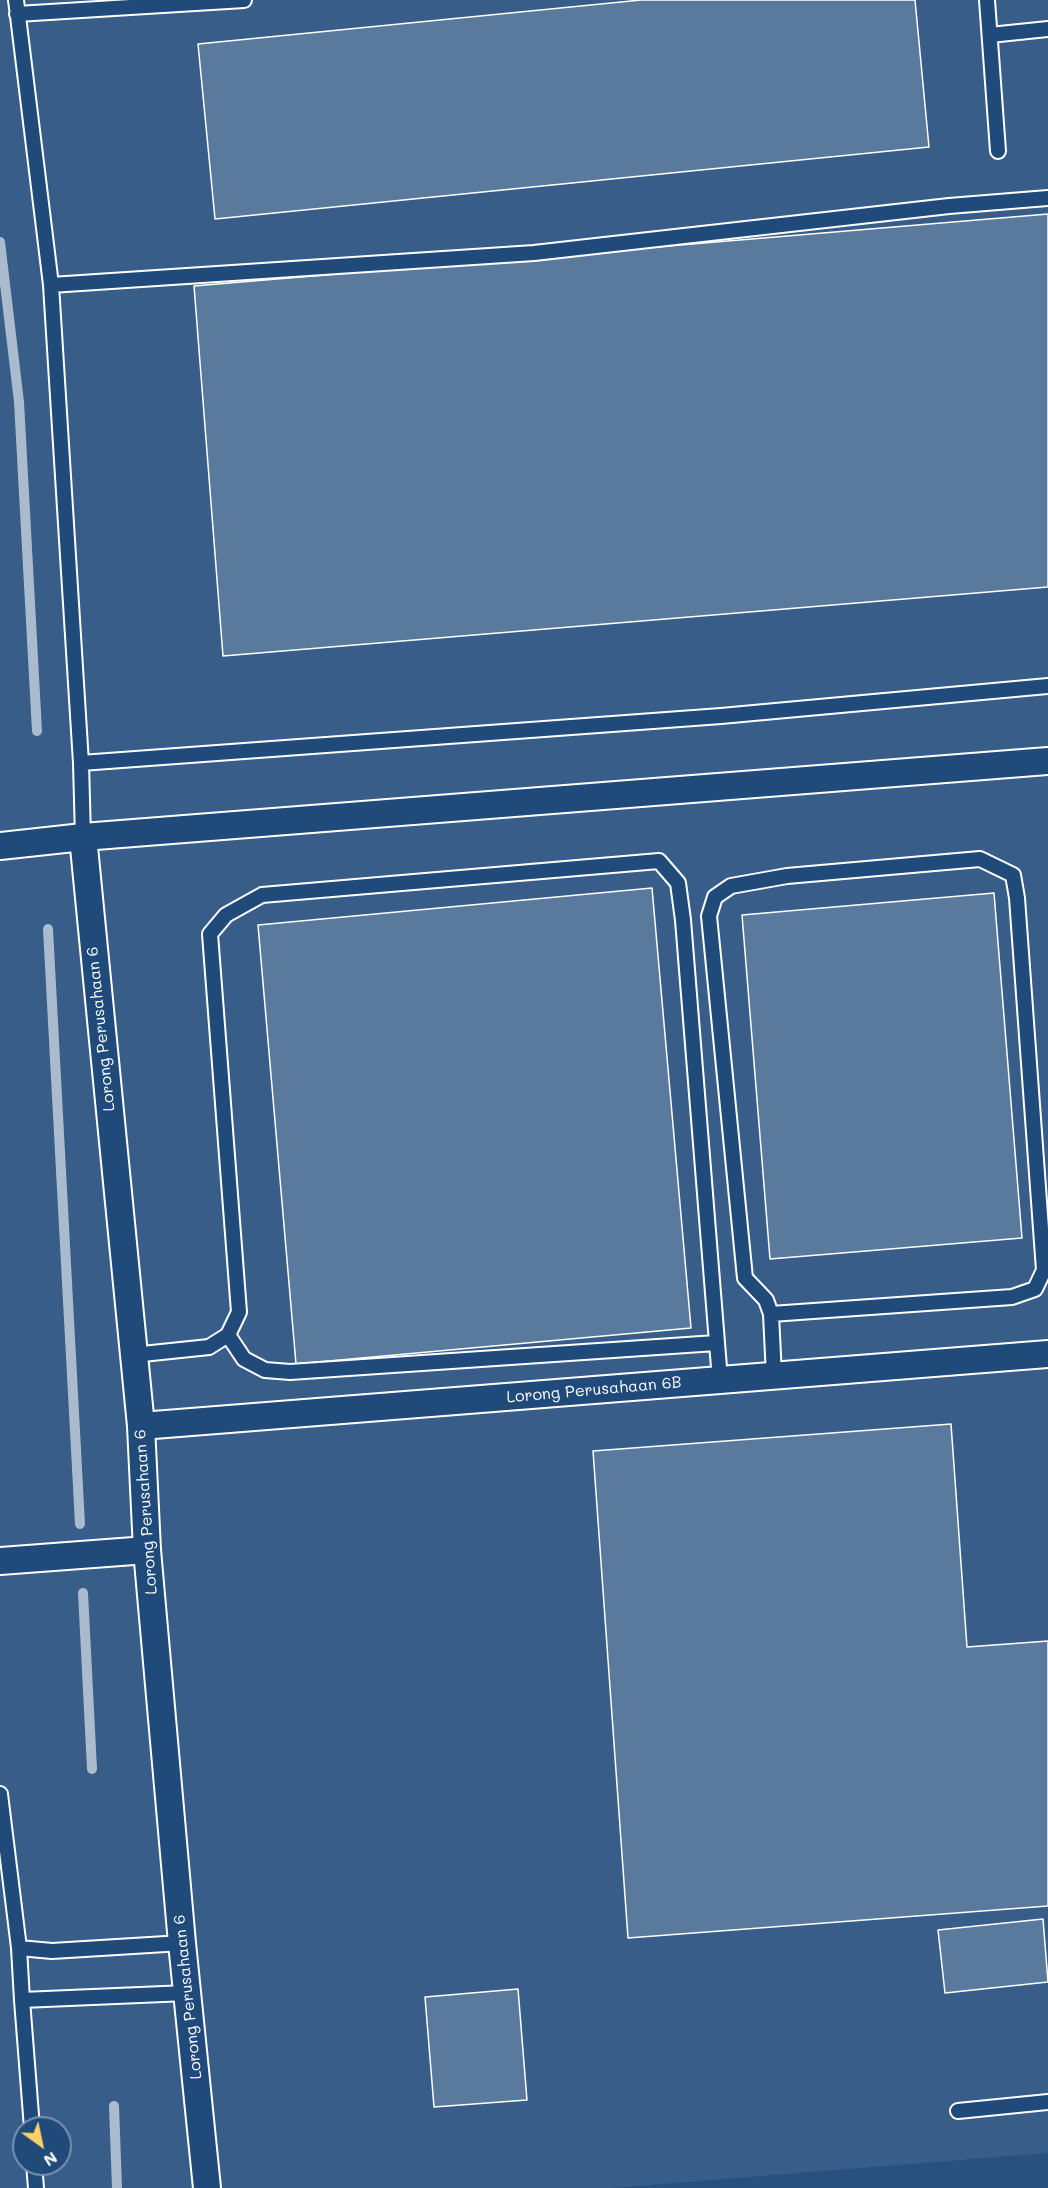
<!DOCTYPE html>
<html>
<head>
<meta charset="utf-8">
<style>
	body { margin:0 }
	#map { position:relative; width:1048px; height:2188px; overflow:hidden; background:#28517f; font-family:Mali,sans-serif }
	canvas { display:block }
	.north { position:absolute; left:12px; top:2116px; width:60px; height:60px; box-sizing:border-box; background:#1f4a7a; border:2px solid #7992af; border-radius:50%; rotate:147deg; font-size:16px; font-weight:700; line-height:24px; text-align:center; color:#fff }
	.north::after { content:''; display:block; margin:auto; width:21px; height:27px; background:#ffd166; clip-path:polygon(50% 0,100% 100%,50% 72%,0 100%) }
</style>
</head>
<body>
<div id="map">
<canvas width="1048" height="2188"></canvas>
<div class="north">N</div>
</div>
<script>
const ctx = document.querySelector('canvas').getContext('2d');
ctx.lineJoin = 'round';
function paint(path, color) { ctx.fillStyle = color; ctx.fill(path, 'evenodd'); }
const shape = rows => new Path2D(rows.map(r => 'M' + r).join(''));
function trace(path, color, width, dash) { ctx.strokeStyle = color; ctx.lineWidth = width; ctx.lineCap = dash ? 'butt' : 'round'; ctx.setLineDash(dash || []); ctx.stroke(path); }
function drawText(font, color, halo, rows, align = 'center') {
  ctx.font = font + ' Mali,sans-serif'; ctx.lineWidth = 5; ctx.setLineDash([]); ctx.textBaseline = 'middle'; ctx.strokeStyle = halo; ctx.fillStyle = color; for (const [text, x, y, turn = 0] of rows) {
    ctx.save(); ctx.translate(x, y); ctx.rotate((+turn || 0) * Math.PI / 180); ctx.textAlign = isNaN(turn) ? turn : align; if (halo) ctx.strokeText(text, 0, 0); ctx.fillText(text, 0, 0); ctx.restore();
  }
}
paint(shape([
	[0,0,1048,0,1048,2153,612,2188,0,2188],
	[24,2128,60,2128,60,2164,24,2164]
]), '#375d88');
trace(shape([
	[0,242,19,402,37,731],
	[48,929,80,1524],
	[83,1593,92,1769],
	[114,2106,117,2188]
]), '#aabbcd', 10);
const building = shape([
	[641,0,915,0,929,147,215,219,198,44,641,0],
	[1048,214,1048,587,223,656,194,286,1048,214],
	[652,888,691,1328,296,1364,258,925,652,888],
	[994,893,1022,1238,770,1259,742,915,994,893],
	[951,1424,967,1647,1048,1641,1048,1906,628,1938,593,1451,951,1424],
	[1043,1919,1048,1982,945,1993,938,1930,1043,1919],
	[518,1989,527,2100,434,2107,425,1997,518,1989]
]);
paint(building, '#5a7a9d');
trace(building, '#fff', 1.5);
const service = shape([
	[16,0,51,285,81,763,83,837],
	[987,0,998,151],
	[17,14,244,0],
	[990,35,1048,29],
	[51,285,534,253,949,206,1048,198],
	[81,763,721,716,1048,686],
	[771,1314,1012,1297,1035,1289,1044,1270,1017,898,1013,875,980,859,787,876,731,886,715,897,709,916,745,1278,766,1300,771,1314,774,1376],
	[228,1335,244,1359,265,1370,290,1372,716,1343],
	[133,1355,209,1347,228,1335,239,1312,210,934,226,915,262,895,659,861,678,883,683,920,720,1380],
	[0,1794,19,1948,52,1951,182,1943],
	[19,1948,22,2000],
	[958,2111,1048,2102],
	[32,2128,22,2000,187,1993],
	[34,2164,36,2188]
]);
const minor = shape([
	[83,837,141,1426,147,1550,182,1943,207,2188],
	[0,846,83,837,1048,761],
	[141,1426,1048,1354],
	[0,1561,147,1550]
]);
trace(service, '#fff', 18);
trace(minor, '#fff', 30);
trace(service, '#1f4a7a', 14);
trace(minor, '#1f4a7a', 26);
drawText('16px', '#fff', '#1f4a7a', [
	["Lorong Perusahaan 6",101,1029,-96],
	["Lorong Perusahaan 6B",594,1390,-5],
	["Lorong Perusahaan 6",146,1512,-94],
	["Lorong Perusahaan 6",188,1997,-96]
]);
</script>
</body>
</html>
